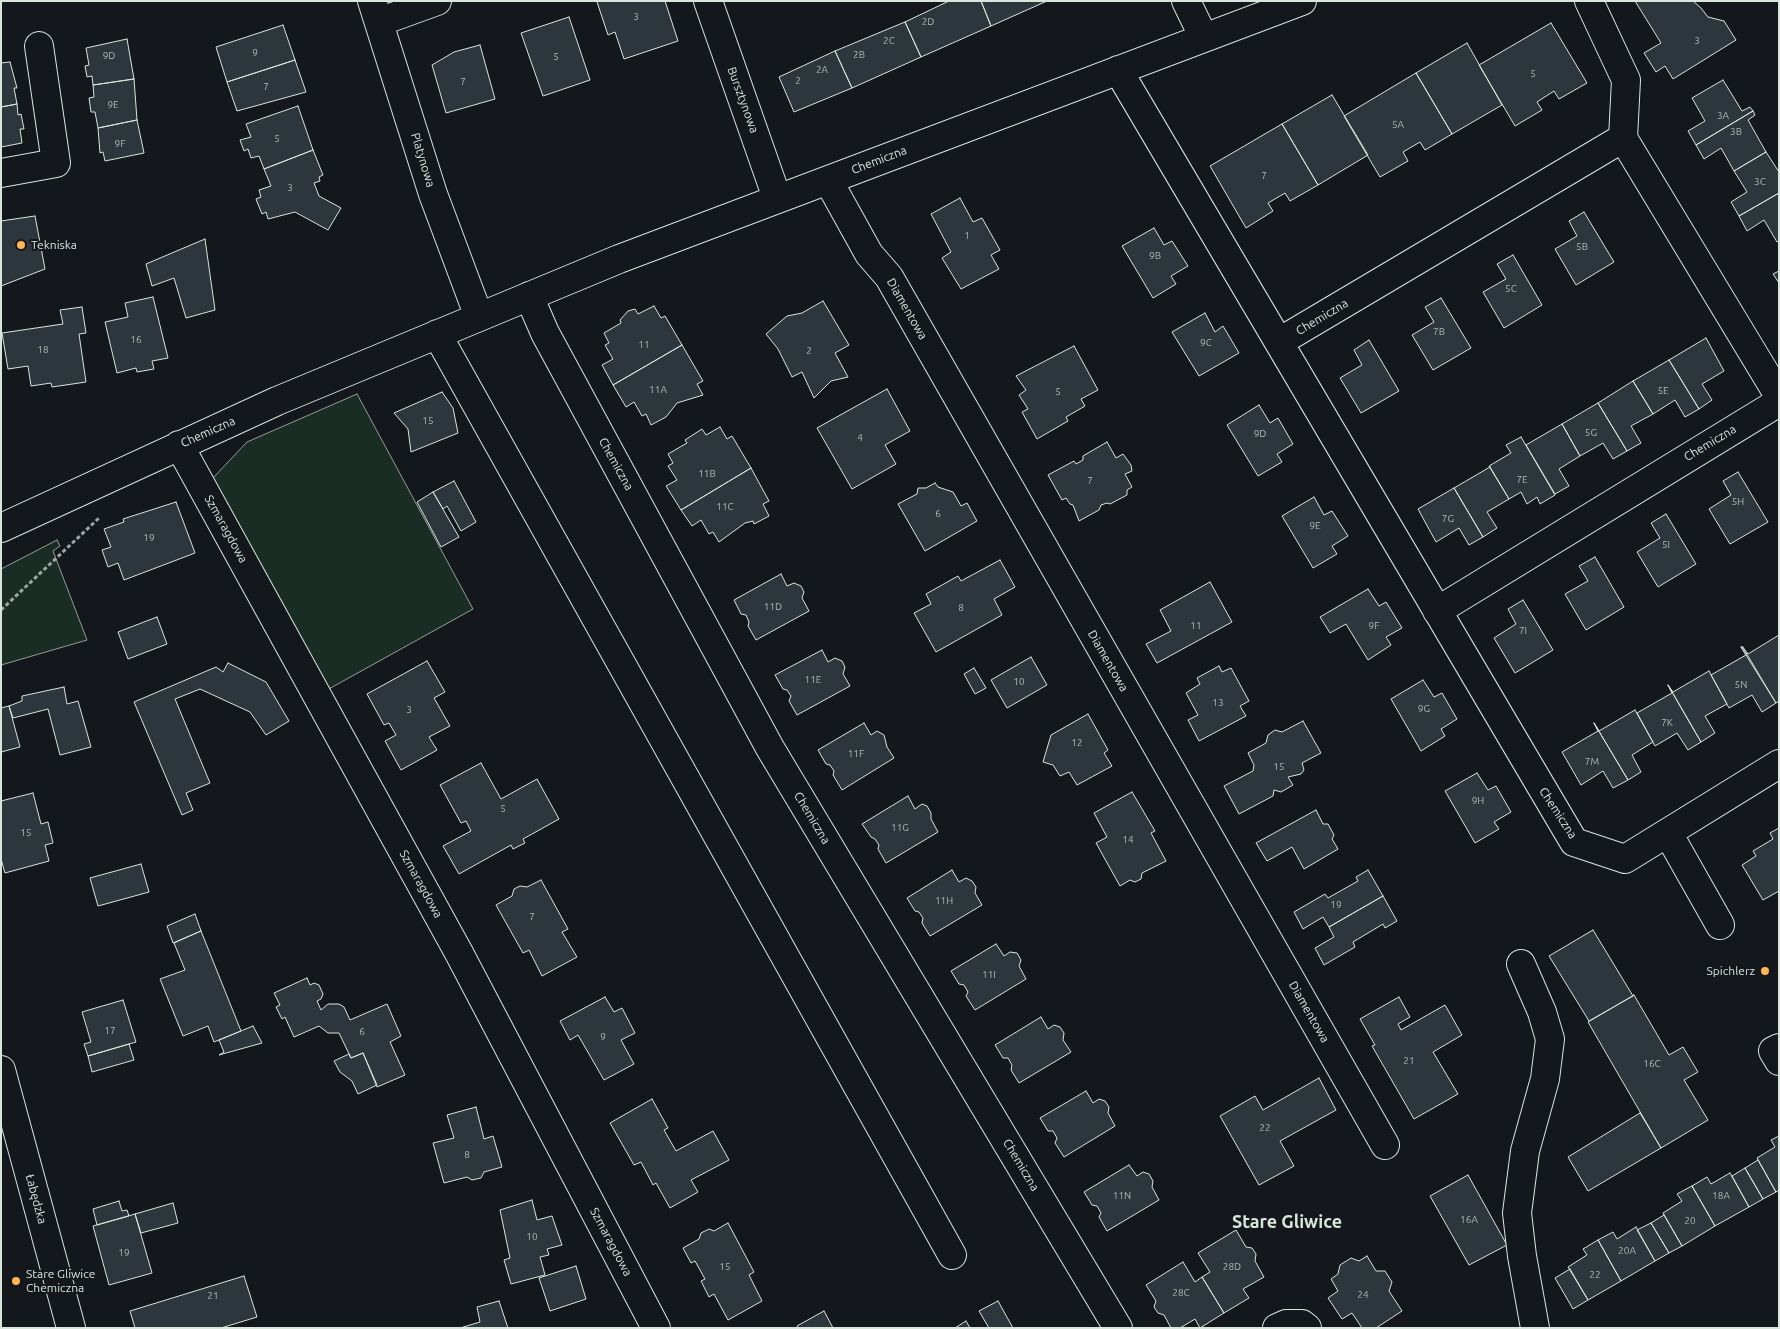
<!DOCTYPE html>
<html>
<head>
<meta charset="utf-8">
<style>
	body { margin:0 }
	#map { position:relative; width:1780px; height:1329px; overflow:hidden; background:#14181c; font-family:Ubuntu,sans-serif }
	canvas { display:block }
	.frame { position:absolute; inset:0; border:2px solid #d8e6dc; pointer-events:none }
</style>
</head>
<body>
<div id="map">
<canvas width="1780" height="1329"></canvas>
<div class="frame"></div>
</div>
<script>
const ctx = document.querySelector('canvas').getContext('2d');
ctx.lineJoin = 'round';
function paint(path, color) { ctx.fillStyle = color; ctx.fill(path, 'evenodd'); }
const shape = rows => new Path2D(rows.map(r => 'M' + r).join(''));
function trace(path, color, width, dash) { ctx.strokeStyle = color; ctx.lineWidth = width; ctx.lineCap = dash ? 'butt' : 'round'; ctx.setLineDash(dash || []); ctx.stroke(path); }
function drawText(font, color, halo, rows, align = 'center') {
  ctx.font = font + ' Ubuntu,sans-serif'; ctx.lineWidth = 4; ctx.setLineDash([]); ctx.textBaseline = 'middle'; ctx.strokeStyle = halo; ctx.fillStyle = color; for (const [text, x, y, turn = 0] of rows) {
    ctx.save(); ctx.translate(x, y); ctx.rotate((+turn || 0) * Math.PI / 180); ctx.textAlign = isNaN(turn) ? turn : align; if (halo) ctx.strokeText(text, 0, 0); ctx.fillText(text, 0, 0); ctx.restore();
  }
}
const green = shape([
	[357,394,473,609,327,690,212,479,247,442,357,394],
	[57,540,60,546,53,551,87,640,1,665,1,569,57,540]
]);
paint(green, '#1a2d24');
trace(green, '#939e99', 1);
const building = shape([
	[600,1,665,1,678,41,624,59,615,32,608,35,597,2,600,1],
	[949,1,981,1,991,26,921,57,905,22,949,1],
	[981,1,1047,1,991,26,981,1],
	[1635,1,1693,1,1701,8,1708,17,1724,21,1736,40,1673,79,1665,66,1656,72,1644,53,1661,43,1635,1],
	[569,17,590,80,543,96,521,33,569,17],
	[905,22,921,57,852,88,835,51,905,22],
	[1551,23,1587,83,1559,99,1554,91,1537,102,1542,110,1515,126,1479,65,1551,23],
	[283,25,295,60,227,82,216,47,283,25],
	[127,39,134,79,93,85,92,76,87,77,85,66,89,65,86,48,127,39],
	[1467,43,1502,105,1452,134,1416,73,1467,43],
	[480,45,495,99,446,113,432,65,454,52,480,45],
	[835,51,852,88,794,112,779,77,835,51],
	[295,60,306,92,237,111,227,82,295,60],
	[10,62,17,88,14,88,17,104,1,107,1,63,10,62],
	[1416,73,1452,134,1425,150,1420,142,1403,152,1408,161,1380,177,1344,116,1416,73],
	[134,79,137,120,98,128,95,112,91,112,89,98,94,97,93,85,134,79],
	[1723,80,1742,111,1750,107,1753,111,1696,145,1688,131,1705,121,1692,98,1723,80],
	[1332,95,1368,155,1318,185,1282,124,1332,95],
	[17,104,18,115,21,114,24,129,20,129,22,143,1,147,1,107,17,104],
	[298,106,313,150,264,169,259,156,251,158,248,149,244,151,240,140,251,137,246,124,298,106],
	[1753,111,1755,115,1748,120,1766,152,1734,171,1721,148,1704,159,1696,145,1753,111],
	[137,120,144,153,105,161,103,152,100,153,98,128,137,120],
	[1282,124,1318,185,1290,201,1285,193,1268,203,1273,211,1246,228,1210,166,1282,124],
	[313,150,323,175,319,177,320,181,314,183,319,196,341,208,328,230,295,212,268,219,266,212,262,214,256,199,261,197,259,190,271,186,264,169,313,150],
	[1766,152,1779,172,1779,193,1739,216,1731,202,1747,192,1734,171,1766,152],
	[1779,193,1779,241,1777,242,1764,220,1747,231,1739,216,1779,193],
	[960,198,973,222,982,218,1000,250,991,255,999,269,961,289,942,258,951,252,931,214,960,198],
	[1584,212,1614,262,1576,285,1555,249,1577,236,1569,221,1584,212],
	[35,216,45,269,1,286,1,221,35,216],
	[1154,228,1164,245,1172,241,1188,266,1171,276,1176,284,1153,298,1122,246,1154,228],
	[205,239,215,310,186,318,174,278,152,286,146,264,205,239],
	[1513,255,1542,305,1504,328,1483,292,1506,279,1497,264,1513,255],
	[1779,271,1779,283,1773,274,1779,271],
	[153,297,168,358,152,361,154,369,137,372,136,368,117,373,105,322,128,317,125,303,153,297],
	[1441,298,1471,348,1433,370,1412,335,1434,322,1425,307,1441,298],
	[823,301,849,345,835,353,848,377,831,381,814,398,802,372,792,377,778,349,766,334,787,316,802,313,823,301],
	[654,306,661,318,665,316,682,345,613,385,602,365,613,359,605,345,609,343,604,333,621,323,620,320,628,311,635,309,638,314,654,306],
	[82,307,86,333,79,334,86,382,52,387,51,383,31,386,28,366,8,369,2,333,63,324,60,310,82,307],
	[1205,313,1215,332,1223,326,1239,353,1199,376,1172,332,1205,313],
	[1706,338,1724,371,1702,384,1712,400,1699,409,1669,360,1706,338],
	[1369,340,1399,391,1361,413,1340,378,1362,365,1354,350,1369,340],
	[682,345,703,381,697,384,703,395,677,403,666,417,651,425,646,414,642,416,634,402,626,407,613,385,682,345],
	[1074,346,1098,390,1081,399,1085,406,1066,417,1068,421,1037,439,1022,412,1028,409,1019,395,1026,390,1016,376,1074,346],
	[1669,360,1699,409,1685,417,1675,400,1653,414,1633,381,1669,360],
	[1633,381,1653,414,1631,426,1641,443,1627,451,1598,403,1633,381],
	[887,389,910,431,885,445,896,464,852,489,817,428,887,389],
	[442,392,453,408,458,433,411,452,408,429,394,413,442,392],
	[1598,403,1627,451,1613,459,1603,443,1580,456,1562,424,1598,403],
	[1259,405,1270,423,1278,418,1293,444,1277,454,1282,462,1258,476,1227,425,1259,405],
	[1562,424,1580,456,1559,469,1569,486,1555,494,1526,445,1562,424],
	[720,427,727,439,732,436,751,468,681,510,666,486,677,480,668,466,673,463,668,454,687,443,685,440,702,429,706,435,720,427],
	[1521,437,1555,495,1540,504,1537,497,1527,504,1521,492,1509,499,1489,466,1511,453,1506,445,1521,437],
	[1107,442,1116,458,1123,454,1131,465,1132,471,1125,474,1132,487,1127,490,1127,495,1110,504,1107,503,1101,505,1099,510,1079,521,1073,505,1070,504,1066,498,1062,500,1048,475,1074,461,1076,464,1083,460,1083,456,1107,442],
	[1490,467,1509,499,1487,512,1497,528,1483,537,1454,488,1490,467],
	[751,468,769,501,763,504,769,516,754,524,753,521,745,523,719,542,713,532,709,534,701,520,692,526,681,510,751,468],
	[1738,472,1768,522,1730,544,1709,509,1731,495,1723,481,1738,472],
	[454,481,476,522,461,531,447,506,443,509,433,492,454,481],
	[935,483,938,487,953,492,961,506,967,503,977,521,925,551,898,504,917,494,918,488,926,488,935,483],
	[1454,488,1483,537,1469,545,1459,528,1436,542,1418,509,1454,488],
	[433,492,459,537,441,547,417,502,433,492],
	[1314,497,1324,515,1332,511,1348,536,1332,546,1337,554,1313,568,1282,516,1314,497],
	[176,502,195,553,124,580,118,563,108,567,102,550,111,547,104,529,124,522,123,519,176,502],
	[1666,514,1696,564,1658,587,1637,552,1660,538,1651,523,1666,514],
	[1595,557,1624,607,1586,630,1565,594,1588,581,1579,566,1595,557],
	[1000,560,1015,587,994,599,1002,615,936,652,914,613,931,604,926,594,958,576,961,581,1000,560],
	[781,574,787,586,794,583,801,586,804,592,802,598,809,611,756,640,748,626,749,622,746,615,741,614,734,600,781,574],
	[1210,582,1232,622,1157,663,1146,644,1171,631,1160,610,1210,582],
	[1368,589,1379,606,1386,602,1402,628,1386,637,1391,645,1368,660,1346,624,1330,633,1320,617,1368,589],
	[1523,600,1553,650,1515,673,1494,638,1516,624,1508,609,1523,600],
	[157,617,167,644,128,659,118,632,157,617],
	[1779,635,1779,701,1776,703,1742,646,1748,654,1779,635],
	[1741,647,1776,703,1762,712,1752,695,1729,708,1711,675,1746,655,1741,647],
	[822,650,828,662,835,658,842,661,845,667,843,674,850,686,797,715,789,701,791,696,787,690,783,689,775,675,822,650],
	[1031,657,1047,685,1007,708,991,680,1031,657],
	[427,661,445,692,434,698,450,726,429,737,437,750,401,770,385,741,396,735,389,723,384,725,367,694,427,661],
	[228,663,266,682,289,721,266,735,250,712,200,689,175,699,210,783,186,793,193,810,182,815,134,702,216,667,223,672,228,663],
	[1219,666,1222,672,1231,668,1249,701,1240,706,1246,716,1199,741,1188,720,1198,715,1186,693,1200,684,1197,678,1219,666],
	[974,668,986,688,975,694,964,674,974,668],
	[1709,671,1727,704,1705,716,1715,733,1701,742,1668,685,1673,692,1709,671],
	[1423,680,1434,697,1442,693,1457,719,1441,729,1445,736,1421,751,1391,699,1423,680],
	[1668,685,1701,742,1688,750,1677,733,1655,746,1637,713,1672,693,1668,685],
	[64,687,67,704,78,701,91,747,60,755,48,709,13,718,9,706,22,701,22,696,64,687],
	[9,706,20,747,1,752,1,708,9,706],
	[1635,710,1653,742,1632,755,1641,772,1628,780,1594,723,1599,731,1635,710],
	[1088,714,1108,750,1104,753,1112,766,1077,785,1069,772,1060,776,1053,765,1043,762,1051,735,1088,714],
	[1303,721,1321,753,1302,763,1304,770,1301,774,1288,777,1293,785,1281,792,1274,790,1273,796,1239,814,1224,786,1253,771,1254,765,1248,753,1266,743,1268,735,1275,730,1282,732,1303,721],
	[864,723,871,735,877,731,884,735,887,747,894,758,842,790,833,775,834,771,830,765,826,764,818,750,864,723],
	[1594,723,1628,780,1613,788,1603,771,1581,785,1562,752,1598,731,1594,723],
	[481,763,501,799,537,779,559,819,523,839,525,843,513,849,511,845,459,874,443,846,471,831,466,821,461,823,440,785,481,763],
	[1477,773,1488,790,1496,786,1511,812,1494,822,1499,829,1475,843,1445,791,1477,773],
	[1132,792,1155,831,1151,833,1166,861,1142,873,1141,879,1135,882,1130,880,1120,886,1096,843,1107,837,1094,813,1132,792],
	[33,793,41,824,48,822,53,843,45,845,49,861,5,873,1,859,1,801,33,793],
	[908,796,915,809,922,804,927,806,931,813,931,819,938,832,886,863,878,849,879,845,875,839,871,837,862,824,908,796],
	[1316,810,1323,824,1328,824,1334,835,1332,839,1338,849,1304,869,1292,847,1267,861,1256,843,1316,810],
	[1779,828,1779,891,1763,900,1742,865,1756,856,1753,851,1773,839,1770,833,1779,828],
	[141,864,149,892,98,906,90,878,141,864],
	[952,870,959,882,966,878,972,881,976,887,975,893,982,905,930,936,922,923,923,918,919,912,915,911,907,898,952,870],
	[1368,870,1383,896,1329,927,1323,917,1303,929,1294,912,1325,894,1328,898,1358,881,1356,877,1368,870],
	[541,880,568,929,562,932,577,957,542,976,529,950,523,953,496,905,512,896,514,889,520,886,527,887,541,880],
	[1383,896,1397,921,1385,928,1383,924,1353,942,1355,947,1324,965,1315,948,1334,937,1329,927,1383,896],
	[195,914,201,931,173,943,167,926,195,914],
	[1593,930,1633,996,1589,1021,1549,956,1593,930],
	[201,931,241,1031,214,1042,208,1026,183,1036,160,979,185,970,174,943,201,931],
	[996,944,1004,956,1010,952,1017,953,1021,960,1019,966,1026,979,975,1010,966,996,968,992,964,985,959,984,951,971,996,944],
	[307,978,310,985,314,983,319,985,323,994,321,999,317,1001,321,1010,328,1004,339,1004,344,1007,350,1020,387,1004,401,1036,390,1042,405,1075,377,1087,363,1053,351,1058,339,1033,328,1033,319,1026,294,1037,285,1017,282,1019,276,1007,280,1005,274,993,307,978],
	[1634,995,1669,1055,1683,1047,1698,1072,1684,1080,1708,1120,1661,1148,1588,1022,1634,995],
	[605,997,614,1012,622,1008,635,1033,621,1040,634,1064,604,1080,578,1035,570,1040,560,1021,605,997],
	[1399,997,1410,1017,1398,1024,1401,1030,1445,1005,1462,1035,1433,1052,1458,1094,1414,1119,1372,1046,1375,1045,1360,1019,1399,997],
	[123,1000,136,1042,88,1056,84,1044,91,1042,82,1012,123,1000],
	[1041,1017,1048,1029,1054,1025,1060,1027,1064,1033,1063,1040,1071,1052,1019,1083,1011,1070,1012,1065,1008,1058,1003,1058,995,1045,1041,1017],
	[253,1026,262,1043,219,1055,224,1052,219,1040,253,1026],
	[129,1044,134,1060,92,1072,88,1056,129,1044],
	[363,1053,377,1085,358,1094,352,1081,340,1072,334,1061,349,1054,351,1058,363,1053],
	[1319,1078,1336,1110,1280,1141,1294,1166,1259,1185,1220,1116,1255,1096,1263,1110,1319,1078],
	[1086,1091,1093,1103,1099,1099,1105,1101,1109,1107,1108,1113,1115,1126,1064,1157,1055,1143,1057,1138,1053,1131,1048,1131,1040,1118,1086,1091],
	[652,1099,668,1128,664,1130,676,1151,713,1131,729,1160,691,1180,698,1192,670,1208,656,1183,653,1185,641,1162,634,1165,610,1123,652,1099],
	[476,1107,484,1139,493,1136,502,1167,484,1172,481,1178,472,1180,467,1177,444,1183,433,1143,454,1138,447,1115,476,1107],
	[1640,1113,1661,1148,1588,1191,1568,1157,1640,1113],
	[1779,1136,1779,1190,1776,1192,1757,1158,1775,1147,1771,1140,1779,1136],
	[1758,1160,1776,1192,1763,1199,1745,1168,1758,1160],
	[1129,1165,1137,1176,1143,1172,1149,1174,1153,1181,1152,1187,1159,1200,1107,1231,1099,1217,1101,1213,1097,1206,1092,1205,1084,1192,1129,1165],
	[1745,1168,1763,1199,1749,1207,1732,1176,1745,1168],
	[1730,1173,1749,1207,1715,1226,1692,1186,1707,1177,1711,1184,1730,1173],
	[1468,1175,1507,1245,1469,1265,1430,1196,1468,1175],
	[1692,1186,1715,1226,1682,1246,1663,1213,1682,1201,1677,1194,1692,1186],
	[532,1200,537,1220,552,1216,562,1245,547,1249,549,1255,540,1257,545,1275,511,1284,504,1260,510,1258,500,1210,532,1200],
	[119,1201,122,1211,127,1210,129,1216,97,1225,93,1209,119,1201],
	[173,1203,178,1223,141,1233,135,1214,173,1203],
	[135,1214,152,1273,109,1285,93,1226,135,1214],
	[1664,1215,1682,1246,1669,1253,1651,1223,1664,1215],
	[728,1223,754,1272,749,1275,762,1301,728,1320,714,1294,709,1297,701,1281,705,1279,695,1261,691,1263,683,1248,699,1239,701,1233,709,1229,714,1231,728,1223],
	[1651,1223,1669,1253,1655,1261,1637,1230,1651,1223],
	[1636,1227,1655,1261,1621,1281,1598,1240,1613,1232,1617,1239,1636,1227],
	[1236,1230,1246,1247,1252,1248,1256,1254,1255,1261,1264,1277,1243,1289,1249,1298,1224,1313,1202,1277,1210,1272,1198,1253,1236,1230],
	[1598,1240,1621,1281,1588,1300,1568,1267,1587,1255,1583,1249,1598,1240],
	[1367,1256,1376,1271,1385,1271,1392,1282,1389,1291,1402,1311,1376,1328,1362,1328,1352,1313,1342,1319,1328,1298,1338,1291,1331,1279,1338,1274,1340,1265,1351,1258,1359,1261,1367,1256],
	[1183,1262,1195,1282,1202,1277,1224,1313,1200,1328,1195,1319,1180,1328,1171,1328,1164,1315,1158,1313,1154,1307,1156,1301,1146,1285,1183,1262],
	[576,1266,586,1299,550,1311,539,1278,576,1266],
	[1570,1269,1588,1300,1573,1309,1555,1278,1570,1269],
	[244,1276,257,1317,221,1328,135,1328,130,1311,244,1276],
	[499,1301,508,1328,460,1328,480,1322,477,1307,499,1301],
	[998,1301,1013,1328,989,1328,979,1311,998,1301],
	[824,1311,833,1328,798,1328,797,1326,824,1311],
	[966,1321,970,1328,955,1328,966,1321]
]);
paint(building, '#2c363c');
trace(building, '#d8e6dc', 1);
const minor = shape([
	[372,1,433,194,479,317],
	[708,1,777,198],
	[1186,1,1204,38],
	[1589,1,1626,80,1623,138,1779,396],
	[379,22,437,1],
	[1118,70,1574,842,1625,859,1779,764],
	[1,173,56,163,39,46],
	[828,180,869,254,889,277,1385,1145],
	[529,296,545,333,770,748,1118,1328],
	[437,334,952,1255],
	[1279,342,1623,138],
	[179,445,459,953,656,1328],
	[1,528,277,401,619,259,1302,1],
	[1437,611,1779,402],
	[1668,833,1720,925],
	[1521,964,1542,1012,1550,1039,1545,1079,1525,1151,1517,1213,1522,1256,1535,1328],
	[1779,1048,1773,1051,1779,1061],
	[1,1070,71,1328],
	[1277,1328,1286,1324,1302,1324,1307,1328]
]);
trace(minor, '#d8e6dc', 30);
trace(shape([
	[1,610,99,518]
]), '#9da8a2', 3, [4, 2.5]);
trace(minor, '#14181c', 28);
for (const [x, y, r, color] of [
	[21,245,5,"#ffb74d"],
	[1765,971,5,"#ffb74d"],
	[16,1281,5,"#ffb74d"]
]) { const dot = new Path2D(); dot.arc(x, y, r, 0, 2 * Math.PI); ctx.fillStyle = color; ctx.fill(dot); trace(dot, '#14181c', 2); }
drawText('10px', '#adbab4', null, [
	["3",636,17],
	["2D",928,22],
	["2C",889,41],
	["3",1697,41],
	["9",255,53],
	["2B",859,55],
	["9D",109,56],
	["5",556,57],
	["2A",822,70],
	["5",1533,74],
	["2",798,81],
	["7",463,82],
	["7",266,87],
	["9E",113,105],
	["3A",1723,116],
	["5A",1398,125],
	["3B",1736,132],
	["5",277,139],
	["9F",120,144],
	["7",1264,176],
	["3C",1760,182],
	["3",290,188],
	["1",967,236],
	["5B",1582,247],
	["9B",1155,256],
	["5C",1511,289],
	["7B",1439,332],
	["16",136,340],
	["9C",1206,343],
	["11",644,345],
	["18",43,350],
	["2",809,351],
	["11A",658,390],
	["5E",1663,391],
	["5",1058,392],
	["15",428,421],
	["5G",1591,433],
	["9D",1260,434],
	["4",860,438],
	["11B",707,474],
	["7E",1522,480],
	["7",1090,481],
	["5H",1738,502],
	["11C",725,507],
	["6",938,514],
	["7G",1448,519],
	["9E",1315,526],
	["19",149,538],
	["5I",1666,545],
	["11D",773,607],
	["8",961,608],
	["11",1196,626],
	["9F",1374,626],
	["7I",1523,631],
	["11E",813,680],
	["10",1019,682],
	["5N",1741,685],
	["13",1218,703],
	["9G",1424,709],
	["3",409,710],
	["7K",1667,723],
	["12",1077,743],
	["11F",856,754],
	["7M",1592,762],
	["15",1279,767],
	["9H",1478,801],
	["5",503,809],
	["11G",900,828],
	["15",26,833],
	["14",1128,840],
	["11H",944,901],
	["19",1336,905],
	["7",532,917],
	["11I",989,975],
	["17",110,1031],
	["6",362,1032],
	["9",603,1037],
	["21",1409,1061],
	["16C",1652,1064],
	["22",1265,1128],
	["8",467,1155],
	["11N",1122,1196],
	["18A",1721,1196],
	["16A",1469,1220],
	["20",1690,1221],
	["10",532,1237],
	["20A",1627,1251],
	["19",124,1253],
	["15",725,1267],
	["28D",1232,1267],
	["22",1595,1275],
	["28C",1181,1293],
	["24",1363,1295],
	["21",213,1296]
]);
drawText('12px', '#d8e6dc', '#14181c', [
	["Bursztynowa",743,100,70],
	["Platynowa",423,160,73],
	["Chemiczna",879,160,-21],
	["Diamentowa",907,309,60],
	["Chemiczna",1322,317,-31],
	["Chemiczna",208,432,-24],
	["Chemiczna",1710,443,-31],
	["Chemiczna",616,464,61],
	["Szmaragdowa",226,529,61],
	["Diamentowa",1108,661,60],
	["Chemiczna",1558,813,57],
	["Chemiczna",812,818,59],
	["Szmaragdowa",421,884,61],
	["Diamentowa",1309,1012,60],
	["Chemiczna",1021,1165,59],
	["Łabędzka",36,1199,75],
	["Szmaragdowa",611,1242,62]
]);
drawText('12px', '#d8e6dc', '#14181c', [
	["Tekniska",31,245],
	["Spichlerz",1755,971,"right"],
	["Stare Gliwice",26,1274],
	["Chemiczna",26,1288]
], 'left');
drawText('bold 18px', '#d8e6dc', '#14181c', [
	["Stare Gliwice",1287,1222]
]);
</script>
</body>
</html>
